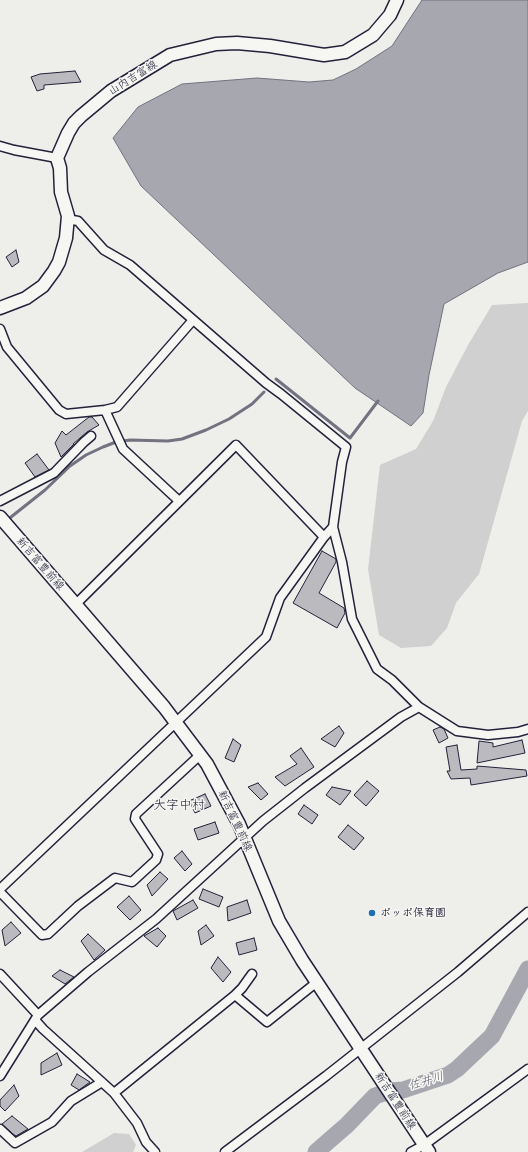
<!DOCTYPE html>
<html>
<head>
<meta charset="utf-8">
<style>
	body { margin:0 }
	canvas { display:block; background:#eeeeeb }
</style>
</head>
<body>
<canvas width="528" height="1152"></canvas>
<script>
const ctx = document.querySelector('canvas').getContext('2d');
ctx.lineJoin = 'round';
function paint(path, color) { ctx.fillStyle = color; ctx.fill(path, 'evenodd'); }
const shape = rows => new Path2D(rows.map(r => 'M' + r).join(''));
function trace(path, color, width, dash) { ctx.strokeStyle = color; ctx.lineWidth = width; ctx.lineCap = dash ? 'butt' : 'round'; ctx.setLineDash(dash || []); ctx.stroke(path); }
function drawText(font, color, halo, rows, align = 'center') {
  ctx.font = font + ' "Playpen Sans","Klee One",sans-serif'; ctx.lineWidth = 3; ctx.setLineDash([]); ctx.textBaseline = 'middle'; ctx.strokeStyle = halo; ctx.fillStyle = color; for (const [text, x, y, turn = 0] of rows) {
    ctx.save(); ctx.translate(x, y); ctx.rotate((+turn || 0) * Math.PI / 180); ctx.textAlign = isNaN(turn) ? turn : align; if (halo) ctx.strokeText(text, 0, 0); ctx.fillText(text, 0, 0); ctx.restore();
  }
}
paint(shape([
	[528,303,528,411,522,421,479,574,456,603,447,628,431,646,401,648,379,635,368,569,380,465,416,449,433,421,446,387,468,345,492,305],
	[114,1133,129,1134,136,1145,133,1152,82,1152]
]), '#d0d0d1');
const water = shape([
	[422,0,528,0,528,262,498,273,444,304,429,375,423,413,411,426,355,388,141,186,113,138,138,107,182,84,257,78,309,82,333,80,356,69,392,46,422,0]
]);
paint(water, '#a7a7af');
trace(water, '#727281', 1);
trace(shape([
	[276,379,350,438,378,401],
	[6,521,45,490,70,466,86,455,103,447,116,442,130,440,168,441,182,439,206,430,229,419,252,404,264,392]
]), '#727281', 3);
trace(shape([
	[316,1152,347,1125,375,1096,390,1091,403,1090,448,1075,457,1069,492,1036,528,969]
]), '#a7a7af', 17);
const building = shape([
	[75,71,81,82,44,85,44,89,37,91,31,77,40,74,75,71],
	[16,250,19,262,12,267,6,257,16,250],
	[89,417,92,417,99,425,87,432,73,444,74,444,61,457,55,443,62,431,66,435,89,417],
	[37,454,49,470,35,477,25,463,37,454],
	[322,551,336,559,336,562,319,593,344,608,345,613,337,628,293,603,322,551],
	[339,726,344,733,335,747,321,739,339,726],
	[440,727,444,729,448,738,439,743,433,730,440,727],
	[233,739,241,745,234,762,225,758,233,739],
	[522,740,525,753,477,763,479,741,493,743,493,747,522,740],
	[457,745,461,770,477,769,477,766,526,770,527,776,471,785,470,778,451,779,447,771,450,771,446,747,457,745],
	[301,748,314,767,285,786,275,777,297,764,290,756,301,748],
	[367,781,379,791,366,806,354,795,367,781],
	[258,783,268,794,261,800,248,787,258,783],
	[332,787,351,791,340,805,326,795,332,787],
	[205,794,211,806,195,813,189,801,205,794],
	[304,805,318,815,312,824,298,814,304,805],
	[215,822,219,833,198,840,194,829,215,822],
	[348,825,364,838,354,850,338,837,348,825],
	[182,851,192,864,185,871,174,858,182,851],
	[160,872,168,879,152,896,147,885,160,872],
	[203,889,223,897,219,907,199,899,203,889],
	[129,896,141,910,130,920,117,907,129,896],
	[193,900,198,908,177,920,173,911,193,900],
	[247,900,251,913,228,921,227,907,247,900],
	[11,922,21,933,5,946,2,930,11,922],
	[206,925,214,936,201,945,198,931,206,925],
	[158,928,166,936,157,947,144,936,158,928],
	[88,934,105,950,94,960,81,941,88,934],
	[254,938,257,950,239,955,236,943,254,938],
	[218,957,231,972,223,982,211,968,218,957],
	[60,970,74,977,65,984,52,976,60,970],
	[57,1053,62,1065,41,1075,41,1063,57,1053],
	[77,1074,90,1082,79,1090,71,1085,77,1074],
	[14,1085,19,1096,5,1111,0,1106,0,1100,14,1085],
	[12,1116,28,1129,16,1136,13,1134,2,1124,12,1116]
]);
paint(building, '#bbbbbf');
trace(building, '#22223b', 1);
const minor = shape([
	[0,146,14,150,57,158],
	[67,219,78,221,104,250,130,265,266,383,281,394,346,447,342,462,333,527,342,562,352,619,377,669,392,680,419,707],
	[0,329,7,347,59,410,66,414,105,410,117,407,193,320],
	[105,410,123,449,179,501],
	[0,501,54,473,84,442,91,436],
	[75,605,236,445,324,537,333,527],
	[0,889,266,637,280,598,324,537],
	[0,892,42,935,48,934,78,906,115,878,132,882,156,860,158,854,135,819,136,814,200,755],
	[0,974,38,1015],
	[235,995,242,988,252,974],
	[35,1020,43,1029,114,1093,137,1123,146,1142,155,1152],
	[0,1076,38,1015,88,972,156,919,263,821,305,788,401,717,419,707,457,731,488,735,518,732,528,729],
	[114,1093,235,995,267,1022,317,982],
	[0,1129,15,1143,52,1122,71,1101,102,1082],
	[225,1152,326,1076,458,972,528,912],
	[411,1152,424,1145,528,1069]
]);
const secondary = shape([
	[0,308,26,298,43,286,54,271,59,262,66,238,68,216,61,192,60,168,57,158,68,133,74,123,81,116,111,91,170,55,216,44,237,43,270,46,324,55,345,52,373,35,390,15,397,0],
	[0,517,164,707,207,764,239,824,279,921,302,960,429,1152]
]);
trace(minor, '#22223b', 11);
trace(secondary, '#22223b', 15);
trace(minor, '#f6f6f2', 8);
trace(secondary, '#f6f6f2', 12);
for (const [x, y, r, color] of [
	[372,913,4,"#1f6fb2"]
]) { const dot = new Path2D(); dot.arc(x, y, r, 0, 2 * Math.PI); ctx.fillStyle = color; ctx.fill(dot); trace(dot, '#f6f6f2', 1.5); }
drawText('11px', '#22223b', '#f6f6f2', [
	["山内吉富線",133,78,-32],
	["新吉富豊前線",40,564,49],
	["新吉富豊前線",235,821,65],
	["新吉富豊前線",395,1101,57]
]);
drawText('bold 11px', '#22223b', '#f6f6f2', [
	["ポッポ保育園",380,913]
], 'left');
drawText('italic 12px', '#575769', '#f6f6f2', [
	["佐井川",426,1081,-17]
]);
drawText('13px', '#22223b', '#f6f6f2', [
	["大字中村",179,805]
]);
</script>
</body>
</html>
